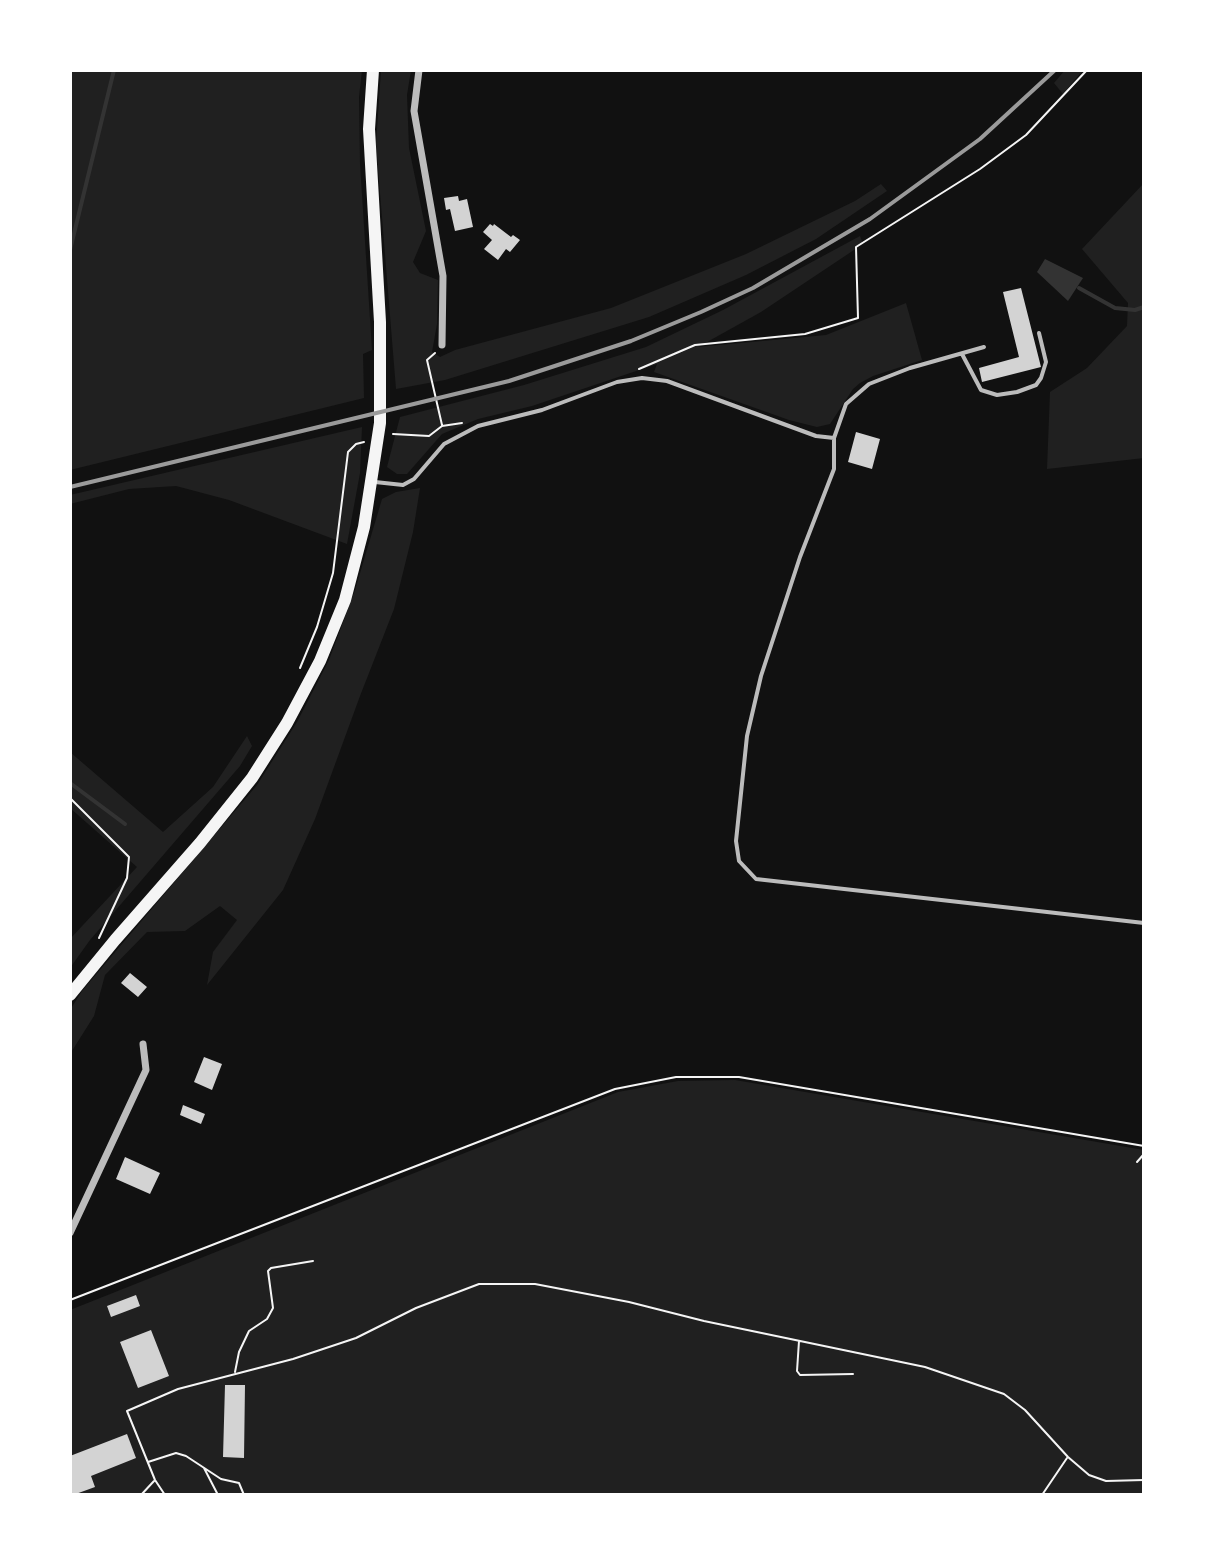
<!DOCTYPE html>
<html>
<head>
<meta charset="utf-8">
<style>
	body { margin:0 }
	#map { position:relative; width:1214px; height:1565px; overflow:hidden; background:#111; font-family:"DejaVu Sans",sans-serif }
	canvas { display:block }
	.frame { position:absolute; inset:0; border:72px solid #fff; pointer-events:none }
</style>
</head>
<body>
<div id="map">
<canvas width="1214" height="1565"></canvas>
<div class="frame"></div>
</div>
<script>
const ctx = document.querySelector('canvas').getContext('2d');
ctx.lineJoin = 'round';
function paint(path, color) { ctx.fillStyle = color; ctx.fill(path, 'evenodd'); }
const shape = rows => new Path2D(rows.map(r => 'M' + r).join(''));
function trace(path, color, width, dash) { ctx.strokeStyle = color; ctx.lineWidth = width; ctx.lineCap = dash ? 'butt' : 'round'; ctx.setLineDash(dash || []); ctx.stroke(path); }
paint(shape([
	[70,70,362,70,359,97,360,164,372,350,363,354,364,398,70,470],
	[381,70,411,70,407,95,409,148,426,231,413,262,420,273,438,280,437,324,432,352,440,357,455,350,611,308,746,254,855,201,881,184,887,191,816,239,746,275,649,317,445,380,396,389,376,144],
	[1065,70,1083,70,1063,94,1054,83],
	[1144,183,1144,458,1047,469,1050,392,1087,368,1127,326,1128,303,1082,249],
	[860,236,863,244,761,312,698,347,826,335,906,303,922,360,873,376,860,383,853,389,830,424,817,427,789,420,654,372,657,364,532,406,478,419,442,434,407,474,397,474,387,467,400,417,524,385,646,347,723,310],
	[362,427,360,473,347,544,229,500,176,486,129,489,70,504,70,495],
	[420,488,413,532,394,609,360,696,315,819,283,890,207,985,213,952,237,920,220,906,185,931,147,932,105,975,94,1016,70,1054,70,1010,82,991,257,785,297,722,329,660,355,590,382,499,396,492],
	[247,736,252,746,240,766,90,940,70,968,70,939,137,867,70,808,70,752,163,832,213,787],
	[735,1080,1144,1150,1144,1495,70,1495,70,1310,618,1092,678,1081]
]), '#202020');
paint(shape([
	[1045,259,1083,278,1068,301,1037,272]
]), '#333');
trace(shape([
	[70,250,114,70],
	[1079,288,1115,308,1135,310,1144,307],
	[70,783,125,824]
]), '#333', 4);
paint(shape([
	[458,196,459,201,467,199,473,227,455,231,450,209,446,210,444,198],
	[490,224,493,226,494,224,511,237,513,235,520,240,510,252,506,249,498,260,484,249,492,240,483,232],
	[1021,288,1041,367,982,382,979,368,1019,357,1003,292],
	[856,432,880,439,872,469,848,462],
	[130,973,147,987,138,997,121,983],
	[204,1057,222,1064,212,1090,194,1082],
	[183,1105,205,1114,201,1124,180,1115],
	[125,1157,160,1173,150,1194,116,1179],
	[136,1295,140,1306,111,1317,107,1306],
	[151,1330,169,1376,138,1388,120,1342],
	[225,1385,245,1385,244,1458,223,1457],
	[127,1434,136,1458,91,1476,95,1487,73,1495,70,1488,70,1456]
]), '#d3d3d3');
trace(shape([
	[435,353,427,360,442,425],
	[639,369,695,345,805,334,858,318,856,247,980,169,1026,135,1087,70],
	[393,434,429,436,442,426,462,423],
	[300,668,317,627,333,573,348,452,356,444,364,442],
	[70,798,129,857,127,878,99,938],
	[1137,1162,1144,1154],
	[70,1300,615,1089,676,1077,739,1077,1144,1146],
	[799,1341,797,1371,800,1375,853,1374],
	[235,1372,239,1352,249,1331,267,1319,273,1308,268,1271,271,1268,313,1261],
	[148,1462,176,1453,186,1456,221,1479,239,1483,244,1495],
	[204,1468,218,1495],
	[141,1495,154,1481],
	[165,1495,155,1480,127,1411,178,1389,293,1359,356,1338,416,1308,479,1284,535,1284,629,1302,704,1321,925,1367,1004,1394,1025,1410,1068,1457,1089,1475,1106,1481,1144,1480],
	[1042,1495,1067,1458]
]), '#f5f5f5', 2);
trace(shape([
	[984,347,910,368,869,384,846,404,834,438,834,469,800,557,761,676,747,736,736,841,739,861,756,879,1144,923],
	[962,354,981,390,997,395,1017,392,1036,385,1041,378,1046,362,1039,333],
	[375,482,403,485,414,479,444,444,478,426,542,410,617,382,642,378,667,381,816,436,834,438]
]), '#bcbcbc', 4);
trace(shape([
	[419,70,414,111,443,276,442,345],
	[70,1233,146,1070,143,1044]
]), '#bcbcbc', 7);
trace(shape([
	[70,995,115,940,200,843,252,778,287,723,320,661,345,600,364,527,380,423,380,322,369,129,373,70]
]), '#f5f5f5', 12);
trace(shape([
	[70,487,509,381,631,341,701,312,753,288,870,219,980,139,1055,70]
]), '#9a9a9a', 4);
</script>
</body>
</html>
